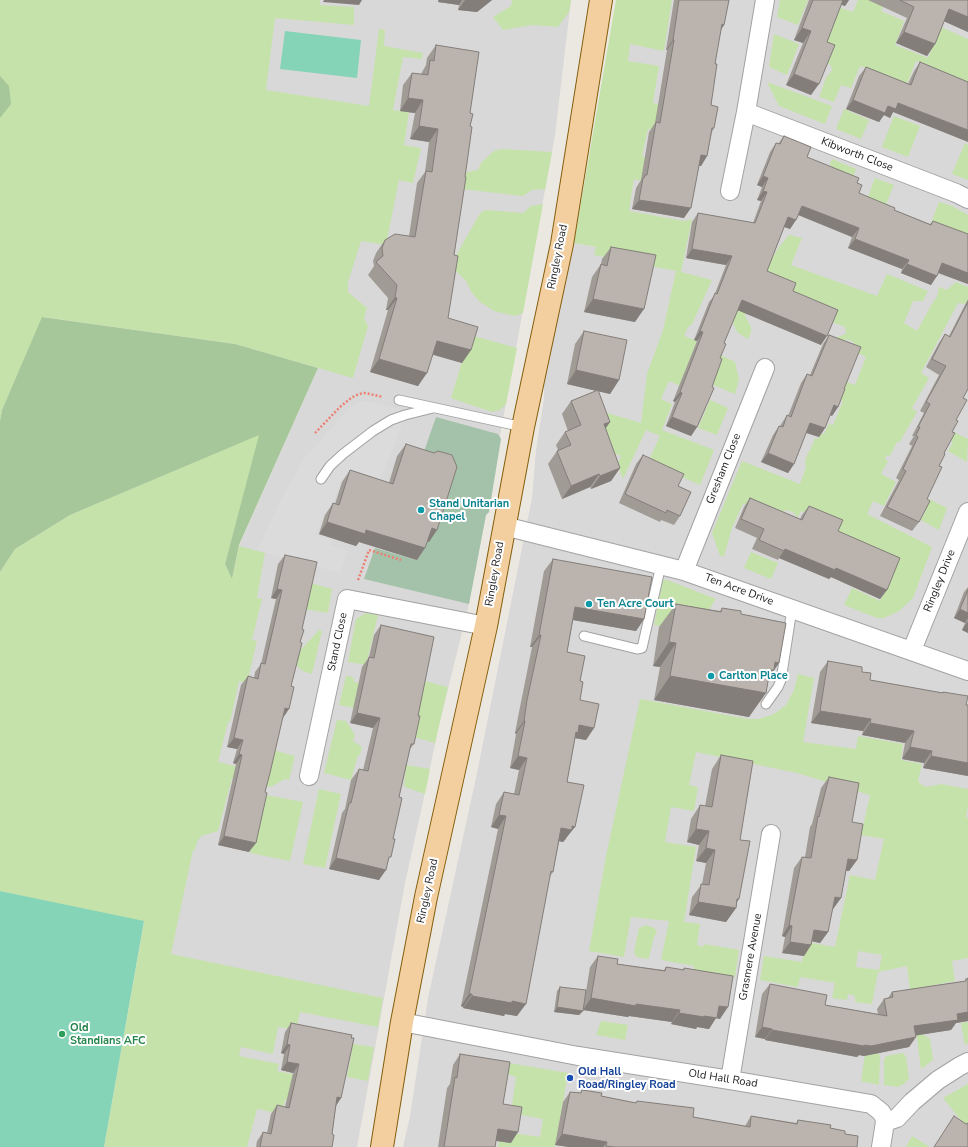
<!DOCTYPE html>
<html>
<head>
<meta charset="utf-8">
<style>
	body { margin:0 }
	canvas { display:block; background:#ebe8e1 }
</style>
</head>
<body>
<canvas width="968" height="1147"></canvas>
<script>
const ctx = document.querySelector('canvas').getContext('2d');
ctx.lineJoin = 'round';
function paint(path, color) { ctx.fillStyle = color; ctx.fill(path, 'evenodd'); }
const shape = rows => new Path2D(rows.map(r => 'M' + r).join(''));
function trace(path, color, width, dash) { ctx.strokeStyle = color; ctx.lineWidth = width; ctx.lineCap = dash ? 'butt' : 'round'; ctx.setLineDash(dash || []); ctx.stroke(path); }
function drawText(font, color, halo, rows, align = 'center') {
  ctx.font = font + ' "Nunito Sans",sans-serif'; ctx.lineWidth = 4; ctx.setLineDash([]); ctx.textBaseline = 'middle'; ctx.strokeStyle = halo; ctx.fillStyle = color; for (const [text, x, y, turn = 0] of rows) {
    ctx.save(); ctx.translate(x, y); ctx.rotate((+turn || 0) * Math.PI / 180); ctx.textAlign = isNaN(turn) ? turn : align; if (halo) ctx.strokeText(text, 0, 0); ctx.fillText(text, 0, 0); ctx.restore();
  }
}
paint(shape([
	[277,0,571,0,555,135,500,436,489,512,486,515,469,604,439,725,421,811,405,883,357,1147,137,1147,239,546,318,368,247,223],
	[637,0,968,0,968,1147,403,1147,410,1116,428,998,477,773,532,498,536,450,544,399,544,378,555,324,574,243,596,247]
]), '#d9d8d8');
paint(shape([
	[0,0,320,0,320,5,354,7,354,25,275,18,266,90,369,106,379,29,385,30,384,46,423,53,422,59,403,57,393,110,409,112,404,145,421,148,413,183,399,180,386,245,361,241,348,282,348,292,367,308,364,318,368,326,353,378,235,344,43,317,2,410,0,421],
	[512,0,571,0,569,12,558,27,532,25,503,30,493,17,511,6],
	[616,0,672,0,664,51,630,44,628,61,659,66,653,103,663,105,658,130,648,129,642,156,645,157,641,181,634,179,629,211,684,221,692,219,681,272,712,280,692,324,688,327,684,336,697,341,681,386,669,381,661,399,672,404,662,430,714,450,700,485,648,462,660,436,646,430,623,479,617,464,621,456,610,452,594,409,641,423,647,374,663,330,676,271,594,255,596,247,574,243],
	[780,0,808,0,798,25,777,17],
	[858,0,885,0,881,11,904,21,895,45,928,58,941,27,968,39,968,91,929,66,916,61,907,84,860,66,851,88,841,85,834,102,819,97,826,78,832,70,831,66,827,62,822,53,838,7,853,12],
	[774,34,799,44,787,75,769,67],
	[767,82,832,106,825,124,779,106],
	[844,109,869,120,861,139,836,129],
	[894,116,920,126,908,157,882,147],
	[965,143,968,145,968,180,952,174],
	[502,149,552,152,545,190,539,189,532,190,523,196,461,189,464,177,467,172,478,170,481,163,486,158,494,151],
	[832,159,856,169,850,185,826,175],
	[875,178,894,185,883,212,865,205],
	[939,202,952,206,968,215,968,235,929,228],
	[543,204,523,313,515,316,494,311,480,302,472,293,466,281,457,272,449,268,479,215,483,211,488,210,523,213,531,206],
	[789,235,802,238,791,265,877,296,887,274,928,291,923,301,913,301,904,323,917,331,933,302,937,297,939,287,947,290,956,282,968,287,968,304,958,303,921,373,929,378,912,408,917,412,899,443,897,442,890,456,887,455,885,459,888,461,881,474,896,482,884,506,873,501,867,514,932,547,913,598,899,611,884,618,877,618,844,605,852,588,880,601,898,561,835,541,840,527,801,511,798,517,796,516,794,513,787,510,782,512,779,519,743,504,732,528,724,556,720,556,712,533,742,461,800,484,806,467,805,462,808,452,810,451,815,438,818,439,821,433,824,434,829,424,833,425,843,401,840,400,847,382,855,385,866,357,852,350,854,342,846,339,842,348,826,341,846,334,845,327,832,322,793,291,769,281,760,279,779,247],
	[734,307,746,312,745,316,751,327,751,332,748,339,738,333,735,328,733,322,730,320],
	[470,335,517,348,506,404,500,410,492,412,451,398],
	[721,355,735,362,739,379,735,394,711,384],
	[710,400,728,408,717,435,698,428],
	[954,432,968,439,967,462,948,451,953,442,950,440],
	[260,434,225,564,232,579,239,546,265,553,257,598,262,599,252,640,257,641,247,683,239,681,230,722,228,722,218,762,267,774,273,750,295,756,289,780,285,779,271,787,232,778,218,831,201,836,197,842,195,850,193,850,171,954,383,998,378,1027,300,1012,296,1030,278,1027,273,1054,241,1047,239,1056,279,1064,277,1071,301,1076,296,1102,285,1100,282,1114,257,1109,247,1147,104,1147,144,922,0,891,0,572,15,549,70,515],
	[927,498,947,508,939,530,921,520,926,510,923,507],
	[751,552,778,563,771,579,744,568],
	[663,580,667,580,716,599,708,611,704,634,654,625,662,584],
	[311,583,332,589,328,613,304,609],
	[366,613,378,615,366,665,348,662,356,619],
	[319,630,322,631,312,674,303,671,299,668,296,664,298,653],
	[798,674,814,678,803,742,856,749,858,736,903,744,901,760,922,764,918,781,922,785,927,787,941,784,968,789,968,806,966,817,968,818,968,958,952,961,955,981,910,990,907,966,878,972,872,1004,855,1002,855,996,848,994,847,1000,832,998,835,983,800,977,798,987,760,980,764,956,802,962,806,942,835,947,850,875,875,880,884,839,861,835,870,795,797,773,696,752,689,785,698,787,694,811,671,807,665,842,696,847,684,922,700,924,697,945,703,947,704,944,739,950,735,977,694,970,694,966,661,960,669,921,631,917,624,957,589,951,606,856,640,699,748,719,759,719,774,714,786,705,794,690],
	[858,951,882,955,879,970,856,967],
	[346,676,353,677,354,682,379,687,374,712,339,705],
	[424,681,448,687,435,743,414,737],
	[337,720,346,721,355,735,353,741,362,747,360,755,358,755,351,780,324,773],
	[406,765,430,769,425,794,405,787,404,785],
	[319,789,341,794,325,868,303,864],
	[266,795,303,802,290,861,250,853,259,815,261,815],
	[646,925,654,928,657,932,654,937,649,958,647,959,637,957,634,952,639,928],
	[601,1021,628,1025,625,1040,596,1035],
	[968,1022,968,1043,965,1045,961,1023],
	[916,1030,930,1039,933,1060,921,1069],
	[867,1041,878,1052,880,1057,879,1085,861,1081],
	[353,1044,374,1047,368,1081,347,1077],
	[903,1053,906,1057,909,1079,904,1084,898,1087,884,1085,884,1060,886,1056],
	[509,1063,568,1073,555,1147,498,1147,499,1141,511,1143,512,1133,540,1137,543,1119,511,1113,516,1077,507,1074],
	[968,1084,968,1129,943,1098],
	[912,1136,930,1147,906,1147]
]), '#c5e2aa');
paint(shape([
	[0,76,9,86,11,104,0,118],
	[42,317,235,344,318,368,239,545,232,579,225,564,259,435,70,515,15,549,0,572,0,421,2,410]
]), '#a6c799');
paint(shape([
	[436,417,498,434,501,439,489,512,486,515,469,604,364,579,375,548,417,560,423,540,429,542,420,463]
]), '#a4c2a9');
paint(shape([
	[285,31,361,40,357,78,280,69],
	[0,891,144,921,104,1147,0,1147]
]), '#85d4b7');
paint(shape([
	[368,401,407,411,376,492,342,479,329,514,324,513,316,535,332,540,331,545,348,551,340,573,257,550,280,501,305,457,347,411,358,402]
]), '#dbdbdb');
const lane = shape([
	[399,400,523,427],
	[321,479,330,466,343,454,373,431,391,420,405,415,433,408],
	[584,636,637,649,642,648,661,565],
	[766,704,778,687,781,680,792,609]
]);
const street = shape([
	[746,112,956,193,968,199],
	[730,191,746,112,765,0],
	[504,526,684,571,968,671],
	[684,571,765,368],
	[912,650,968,512],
	[309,776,347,599,486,626],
	[402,1022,578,1056,730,1080,871,1104,881,1112,884,1117,885,1122,881,1147],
	[730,1080,771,834],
	[885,1122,897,1118,912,1102,938,1080,960,1066,968,1062]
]);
const primary = shape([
	[382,1147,402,1022,426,897,486,626,523,427,562,244,601,0]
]);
trace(lane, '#a2a2a2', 11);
trace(street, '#a2a2a2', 20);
trace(primary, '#845e0d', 24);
trace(shape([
	[315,433,340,407,351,398,359,394,365,393,383,397],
	[358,580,369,550,401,560]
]), '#ec7f71', 2.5, [2, 2]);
trace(lane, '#fff', 9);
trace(street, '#fff', 18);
trace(primary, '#f3cf9f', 22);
paint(shape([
	[438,0,492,0,477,12,458,10,459,5,438,2],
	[674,0,729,0,720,30,715,64,711,105,714,128,712,132,707,156,701,166,699,166,684,218,632,209,636,188,641,180,649,132,655,123,667,50,666,50],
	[809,0,849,0,845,6,841,5,827,42,811,95,786,85,803,43,794,40],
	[868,0,968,0,968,32,944,21,935,44,927,56,896,43,907,18],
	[436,45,470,113,470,126,454,255,448,318,471,350,462,363,433,355,418,386,370,372,388,310,386,310,388,298,368,275,374,266,373,261,376,253,385,240,409,236,417,183,425,172,429,142,410,139,415,113,400,111,403,85,412,73,421,74,426,65,427,58],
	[920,62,968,82,893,112,890,118,884,115,879,122,846,109,859,76,866,67,908,84,914,71],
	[784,136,807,157,857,183,859,193,894,210,930,224,933,221,968,284,938,273,931,285,901,273,902,269,848,248,852,237,798,215,796,220,790,229,784,227,767,271,793,291,821,345,737,310,724,343,720,358,712,387,697,427,691,436,666,426,675,402,673,401,697,341,694,340,709,302,714,296,726,265,686,258,692,222,698,213,753,223,761,201,757,200,762,187,757,185,770,152,776,143,778,144],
	[611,247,635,322,584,312,592,277,601,264,602,259],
	[968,299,968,389,963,398,952,432,927,499,919,522,912,531,880,516,899,480,896,478,912,446,909,444,914,436,912,436,924,413,920,411,939,375,926,367,939,343,945,334,949,336],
	[584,331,619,380,610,394,598,391,610,422,605,429,620,468,611,481,591,489,590,487,562,499,548,464,557,451,558,450,556,445,565,432,568,431,562,414,571,401,596,391,567,384,575,344],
	[829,335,844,389,838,407,832,416,830,415,825,428,819,437,806,433,794,464,788,473,761,462,773,435,779,426,780,426,787,415,788,416,801,383,807,374,810,375,823,344],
	[406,444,429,542,427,542,417,560,359,542,356,546,319,534,325,515,333,503,335,504,342,482,350,470,389,483,397,456],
	[643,455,678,486,680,516,674,525,661,520,660,522,619,503,636,464],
	[750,498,800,519,802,515,809,506,838,531,887,590,880,599,831,577,829,579,779,558,778,560,752,549,757,538,735,528,744,507],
	[285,555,302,629,300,642,283,717,249,852,218,845,236,764,233,763,237,749,227,747,241,685,248,676,254,678,255,672,261,664,276,599,271,598,278,564],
	[553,559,644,619,636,631,573,620,567,652,580,681,580,700,594,728,586,740,575,738,567,782,566,839,563,842,559,841,553,872,550,876,517,1016,505,1014,504,1016,463,1008,463,1007,461,1006,498,829,491,827,496,804,504,792,514,794,519,770,510,768,516,734,515,733,519,712,532,647,530,647,544,571],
	[968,587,968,633,962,630,965,623,954,618,964,592],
	[676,604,720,611,722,608,741,614,779,663,769,677,749,717,654,700,660,667,653,666,659,627],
	[381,625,418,716,414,744,410,749,399,797,388,862,379,880,329,869,342,813,345,809,351,780,359,769,363,770,373,728,350,723,362,667,369,657,374,635],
	[828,661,862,672,870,680,942,693,943,692,966,705,968,705,968,776,923,768,924,763,902,759,905,743,862,735,863,731,811,723,820,672],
	[721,755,740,840,737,903,736,908,726,922,689,915,692,897,702,884,706,863,696,861,699,845,687,842,691,819,700,805,705,806,712,769],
	[829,777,852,822,857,860,849,871,846,871,841,898,833,909,832,909,828,932,820,943,812,941,811,945,804,956,782,953,785,937,782,936,794,868,802,857,805,857,810,827,812,824,821,788],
	[598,956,617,964,664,970,666,967,683,970,684,968,720,1019,716,1018,709,1029,697,1027,696,1029,671,1024,672,1022,629,1016,628,1017,583,1010,590,967],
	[968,977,968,1021,956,1023,951,1030,916,1035,916,1037,909,1047,864,1056,859,1055,857,1057,765,1040,765,1039,755,1037,762,994,770,984,825,1005,878,1014,877,1009,884,999,888,998,892,992,965,981],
	[560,987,583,1011,579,1015,554,1012,557,991],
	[291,1023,341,1098,336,1106,332,1134,332,1147,256,1147,257,1141,263,1132,267,1133,271,1114,277,1105,285,1107,293,1073,281,1070,284,1054,281,1053,285,1032],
	[460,1054,503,1104,511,1143,496,1141,495,1147,438,1147,447,1088,450,1084,453,1065],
	[582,1090,601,1096,635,1103,637,1101,693,1117,745,1126,751,1116,796,1123,798,1120,830,1128,845,1134,857,1147,569,1147,555,1145,563,1102,570,1092,580,1093]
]), '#a19b96');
paint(shape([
	[324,0,362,0,359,5,323,2],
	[439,0,462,0,459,5,438,2],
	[465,0,492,0,477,12,458,10],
	[840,0,849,0,845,6,838,3],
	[949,9,968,17,968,32,941,20],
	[722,24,724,25,718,35],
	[802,28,811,31,803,43,794,40],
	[904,32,935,44,927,56,896,43],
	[673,40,674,40,667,50,666,50],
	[794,74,819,84,811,95,786,85],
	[408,98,423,100,415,113,400,111],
	[853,100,888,106,898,103,968,130,968,142,893,112,890,118,884,115,879,122,846,109],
	[419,126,438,129,429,142,410,139],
	[701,155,707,156,701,166,694,165],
	[763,176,768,178,762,187,757,185],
	[763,191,767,192,761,201,757,200],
	[639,200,691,208,684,218,632,209],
	[802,206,859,228,852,237,796,214],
	[788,217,796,220,790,229,782,226],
	[855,239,909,260,902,269,848,248],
	[692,249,732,256,726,265,686,258],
	[942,263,968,273,968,284,936,272],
	[907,264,937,276,931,285,901,273],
	[395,297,397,298,388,310,386,310],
	[593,299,644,309,635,322,584,312],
	[742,300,827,336,821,345,735,309],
	[700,331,703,332,697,341,694,340],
	[437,341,471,350,462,363,428,353],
	[379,359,427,373,418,386,370,372],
	[576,370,619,380,610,394,567,384],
	[680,392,682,393,675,402,673,401],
	[834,405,838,407,832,416,828,414],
	[672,417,697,427,691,436,666,426],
	[610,422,601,435,604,424],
	[810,423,825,428,819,437,804,432],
	[768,453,794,464,788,473,761,462],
	[620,468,611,481,591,489,600,476],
	[599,474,590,487,562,499,571,486],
	[327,522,366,530,425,548,417,560,359,542,356,546,319,534],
	[432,528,437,530,429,542,423,540],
	[785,549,836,568,887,590,880,599,831,577,829,579,779,558],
	[277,589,282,590,276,599,271,598],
	[575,607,644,619,636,631,567,619],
	[960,609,968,613,968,618,965,623,954,618],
	[968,621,968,633,962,630],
	[539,635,541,635,532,647,530,647],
	[669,642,676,643,660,667,653,666],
	[775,662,779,663,759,692,766,693,749,717,654,700,670,676],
	[285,708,289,709,283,718],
	[820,711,871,719,863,731,811,723],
	[357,713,380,718,373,728,350,723],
	[524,721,525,721,516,734,515,733],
	[870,723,914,731,905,743,862,735],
	[579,725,594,728,586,740,574,738],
	[234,738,243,740,237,749,227,747],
	[910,747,932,751,924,763,902,759],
	[239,754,242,755,236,764,233,763],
	[518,756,527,758,519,770,510,768],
	[931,756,968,763,968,776,923,768],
	[499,815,506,816,498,829,491,827],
	[572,826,575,827,563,842,553,840,561,828],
	[696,829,709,831,699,845,687,842],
	[224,836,256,843,249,852,218,845],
	[706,848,715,850,706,863,696,861],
	[336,858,386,870,379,880,329,869],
	[848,859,857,860,849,871,840,870],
	[835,897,841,898,833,909,827,908],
	[737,899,739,899,733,908,736,908,726,922,689,915,698,902],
	[789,925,792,926,785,937,782,936],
	[814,930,828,932,820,943,806,940],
	[790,942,811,945,804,956,782,953],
	[469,994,472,994,463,1007,461,1006],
	[472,996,512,1001,526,1004,517,1016,505,1014,504,1016,463,1008],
	[591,998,636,1004,680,1010,672,1022,629,1016,628,1017,583,1010],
	[719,1006,728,1007,720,1019,716,1018,709,1029,697,1027,696,1029,671,1024,679,1013,704,1016],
	[557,1007,583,1011,579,1015,554,1012],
	[968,1012,968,1021,956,1023,951,1030,907,1037,914,1026,957,1014],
	[762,1027,772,1029,765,1039,755,1037],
	[772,1030,865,1045,916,1037,909,1047,864,1056,859,1055,857,1057,765,1040],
	[287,1044,290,1045,284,1054,281,1053],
	[287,1062,299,1064,293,1073,281,1070],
	[337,1097,341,1098,335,1107],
	[498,1129,518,1132,511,1143,491,1140],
	[562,1134,607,1142,603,1147,569,1147,555,1145]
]), '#837e7a');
const building = shape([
	[679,0,729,0,724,25,722,24,715,64,717,64,711,105,718,107,714,128,712,128,707,156,701,155,691,208,639,200,643,178,644,178,645,175,647,175,656,122,660,123,674,40,673,40,679,0],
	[813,0,843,0,827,42,835,45,819,84,794,74,811,31,802,28,813,0],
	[900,0,968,0,968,17,949,9,935,44,904,32,914,7,900,0],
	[436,45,479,52,470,113,473,114,470,126,472,127,465,177,466,177,454,255,458,256,448,318,478,327,471,350,437,341,427,373,379,359,397,298,395,297,397,285,376,262,383,256,382,248,385,240,395,234,415,237,426,171,432,172,438,129,419,126,423,100,408,98,412,73,428,75,430,60,434,61,436,45],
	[920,62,968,82,968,130,898,103,896,109,888,106,885,113,853,100,866,67,911,85,920,62],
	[784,136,811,147,807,157,859,178,857,183,862,185,859,193,895,208,894,210,931,225,933,221,968,234,968,273,942,263,937,276,907,264,909,260,855,239,859,228,802,206,796,220,788,217,767,271,796,283,793,291,838,310,827,336,742,300,724,343,726,344,720,358,722,359,712,387,714,388,697,427,672,417,682,393,680,392,703,332,700,331,715,293,717,294,732,256,692,249,698,213,755,223,767,192,763,191,768,178,763,176,776,143,780,144,784,136],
	[611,247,656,255,644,309,593,299,601,264,607,266,611,247],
	[968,302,968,389,963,398,967,400,956,420,958,421,952,432,955,433,944,453,945,454,939,466,942,467,927,499,930,501,919,522,887,507,906,471,903,469,918,437,916,435,920,427,918,427,930,404,926,402,946,366,932,359,945,334,950,337,968,302],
	[584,331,627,340,619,380,576,370,584,331],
	[829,335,861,347,844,389,845,389,838,407,834,405,825,428,810,423,794,464,768,453,779,426,783,427,787,415,791,417,807,374,812,376,829,335],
	[598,390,610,422,604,424,620,468,600,476,599,474,571,486,557,451,571,445,565,432,581,425,571,401,598,390],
	[406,444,434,453,438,451,452,455,457,467,437,530,432,528,425,548,366,530,365,534,327,522,333,503,339,505,350,470,393,484,406,444],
	[643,455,684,474,678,486,691,492,680,516,667,510,666,513,625,494,643,455],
	[750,498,802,520,809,506,843,520,838,531,900,558,887,590,836,568,835,570,785,549,784,551,759,540,764,529,741,519,750,498],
	[285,555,317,562,302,629,304,630,300,642,302,643,291,686,294,687,289,709,285,708,270,773,265,792,267,793,256,843,224,836,242,755,239,754,243,740,234,738,248,676,258,679,261,663,265,664,282,590,277,589,285,555],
	[553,559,652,577,644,619,575,607,567,652,585,656,580,681,583,682,580,700,599,704,594,728,579,725,578,733,576,732,567,782,584,785,575,827,572,826,572,830,561,828,553,872,551,871,526,1004,512,1001,512,1003,472,996,472,994,469,994,506,816,499,815,504,792,519,795,527,758,518,756,525,721,524,721,527,700,541,635,539,635,553,559],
	[968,590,968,613,960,609,968,590],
	[676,604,721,612,722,608,741,611,741,614,786,623,779,663,775,662,774,670,770,670,766,693,670,676,676,643,669,642,676,604],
	[381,625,434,637,418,716,420,716,414,744,411,744,399,797,402,798,393,839,395,839,391,857,389,857,386,870,336,858,349,803,351,803,359,769,368,771,380,718,357,713,369,657,374,658,381,625],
	[828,661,862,667,862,672,871,673,870,680,943,693,943,692,968,696,966,705,968,705,968,763,931,756,932,751,910,747,914,731,870,723,871,719,820,711,828,661],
	[721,755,753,761,740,840,750,841,739,899,737,899,736,908,698,902,701,884,709,885,715,850,706,848,709,831,696,829,700,805,712,807,721,755],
	[829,777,859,783,852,822,863,824,857,860,848,859,841,898,835,897,828,932,814,930,811,945,790,942,792,926,789,925,802,857,811,858,818,816,819,817,829,777],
	[598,956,618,959,617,964,665,971,666,967,684,970,684,968,733,976,728,1007,719,1006,717,1018,704,1016,704,1017,679,1013,680,1010,636,1004,636,1006,591,998,598,956],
	[966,979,968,979,968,1012,957,1014,958,1020,914,1026,916,1037,871,1046,865,1045,864,1046,772,1030,772,1029,762,1027,770,984,827,995,825,1005,887,1016,884,999,893,997,892,992,966,981,966,979],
	[560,987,586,990,583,1011,557,1007,560,987],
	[291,1023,352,1035,351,1038,354,1038,341,1098,337,1097,332,1134,334,1135,332,1147,260,1147,263,1132,271,1134,277,1105,289,1108,299,1064,287,1062,290,1045,287,1044,291,1023],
	[460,1054,510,1062,503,1104,522,1107,518,1132,498,1129,495,1147,444,1147,455,1077,457,1078,460,1054],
	[582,1090,602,1093,601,1096,636,1103,637,1101,694,1108,693,1117,750,1127,751,1116,797,1124,798,1120,831,1125,830,1128,845,1131,845,1134,858,1136,857,1147,615,1147,606,1146,607,1142,562,1134,570,1092,581,1093,582,1090],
	[954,1116,966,1124,968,1123,968,1147,934,1147,954,1116]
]);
paint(building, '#bbb4ae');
trace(building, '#837e7a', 1);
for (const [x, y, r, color] of [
	[421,510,4,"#0f9aa8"],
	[589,604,4,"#0f9aa8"],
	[711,676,4,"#0f9aa8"],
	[62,1034,4,"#2e9e5b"],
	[570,1078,4,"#1a4fb4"]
]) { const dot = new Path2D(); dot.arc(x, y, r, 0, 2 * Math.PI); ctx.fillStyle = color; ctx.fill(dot); trace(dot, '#fff', 1.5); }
drawText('11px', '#1b1b1b', '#fff', [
	["Kibworth Close",857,155,21],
	["Ringley Road",558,257,-79],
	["Gresham Close",724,469,-68],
	["Ringley Road",495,574,-80],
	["Ringley Drive",940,581,-68],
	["Ten Acre Drive",739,590,20],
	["Stand Close",338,642,-78],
	["Ringley Road",428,891,-78],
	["Grasmere Avenue",751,957,-80],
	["Old Hall Road",723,1079,9]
]);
drawText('bold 11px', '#0d838f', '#fff', [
	["Stand Unitarian",429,504],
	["Chapel",429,517],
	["Ten Acre Court",597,604],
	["Carlton Place",719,676]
], 'left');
drawText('bold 11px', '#27864d', '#fff', [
	["Old",70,1028],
	["Standians AFC",70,1041]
], 'left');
drawText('bold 11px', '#164399', '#fff', [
	["Old Hall",578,1072],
	["Road/Ringley Road",578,1085]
], 'left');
</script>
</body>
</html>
